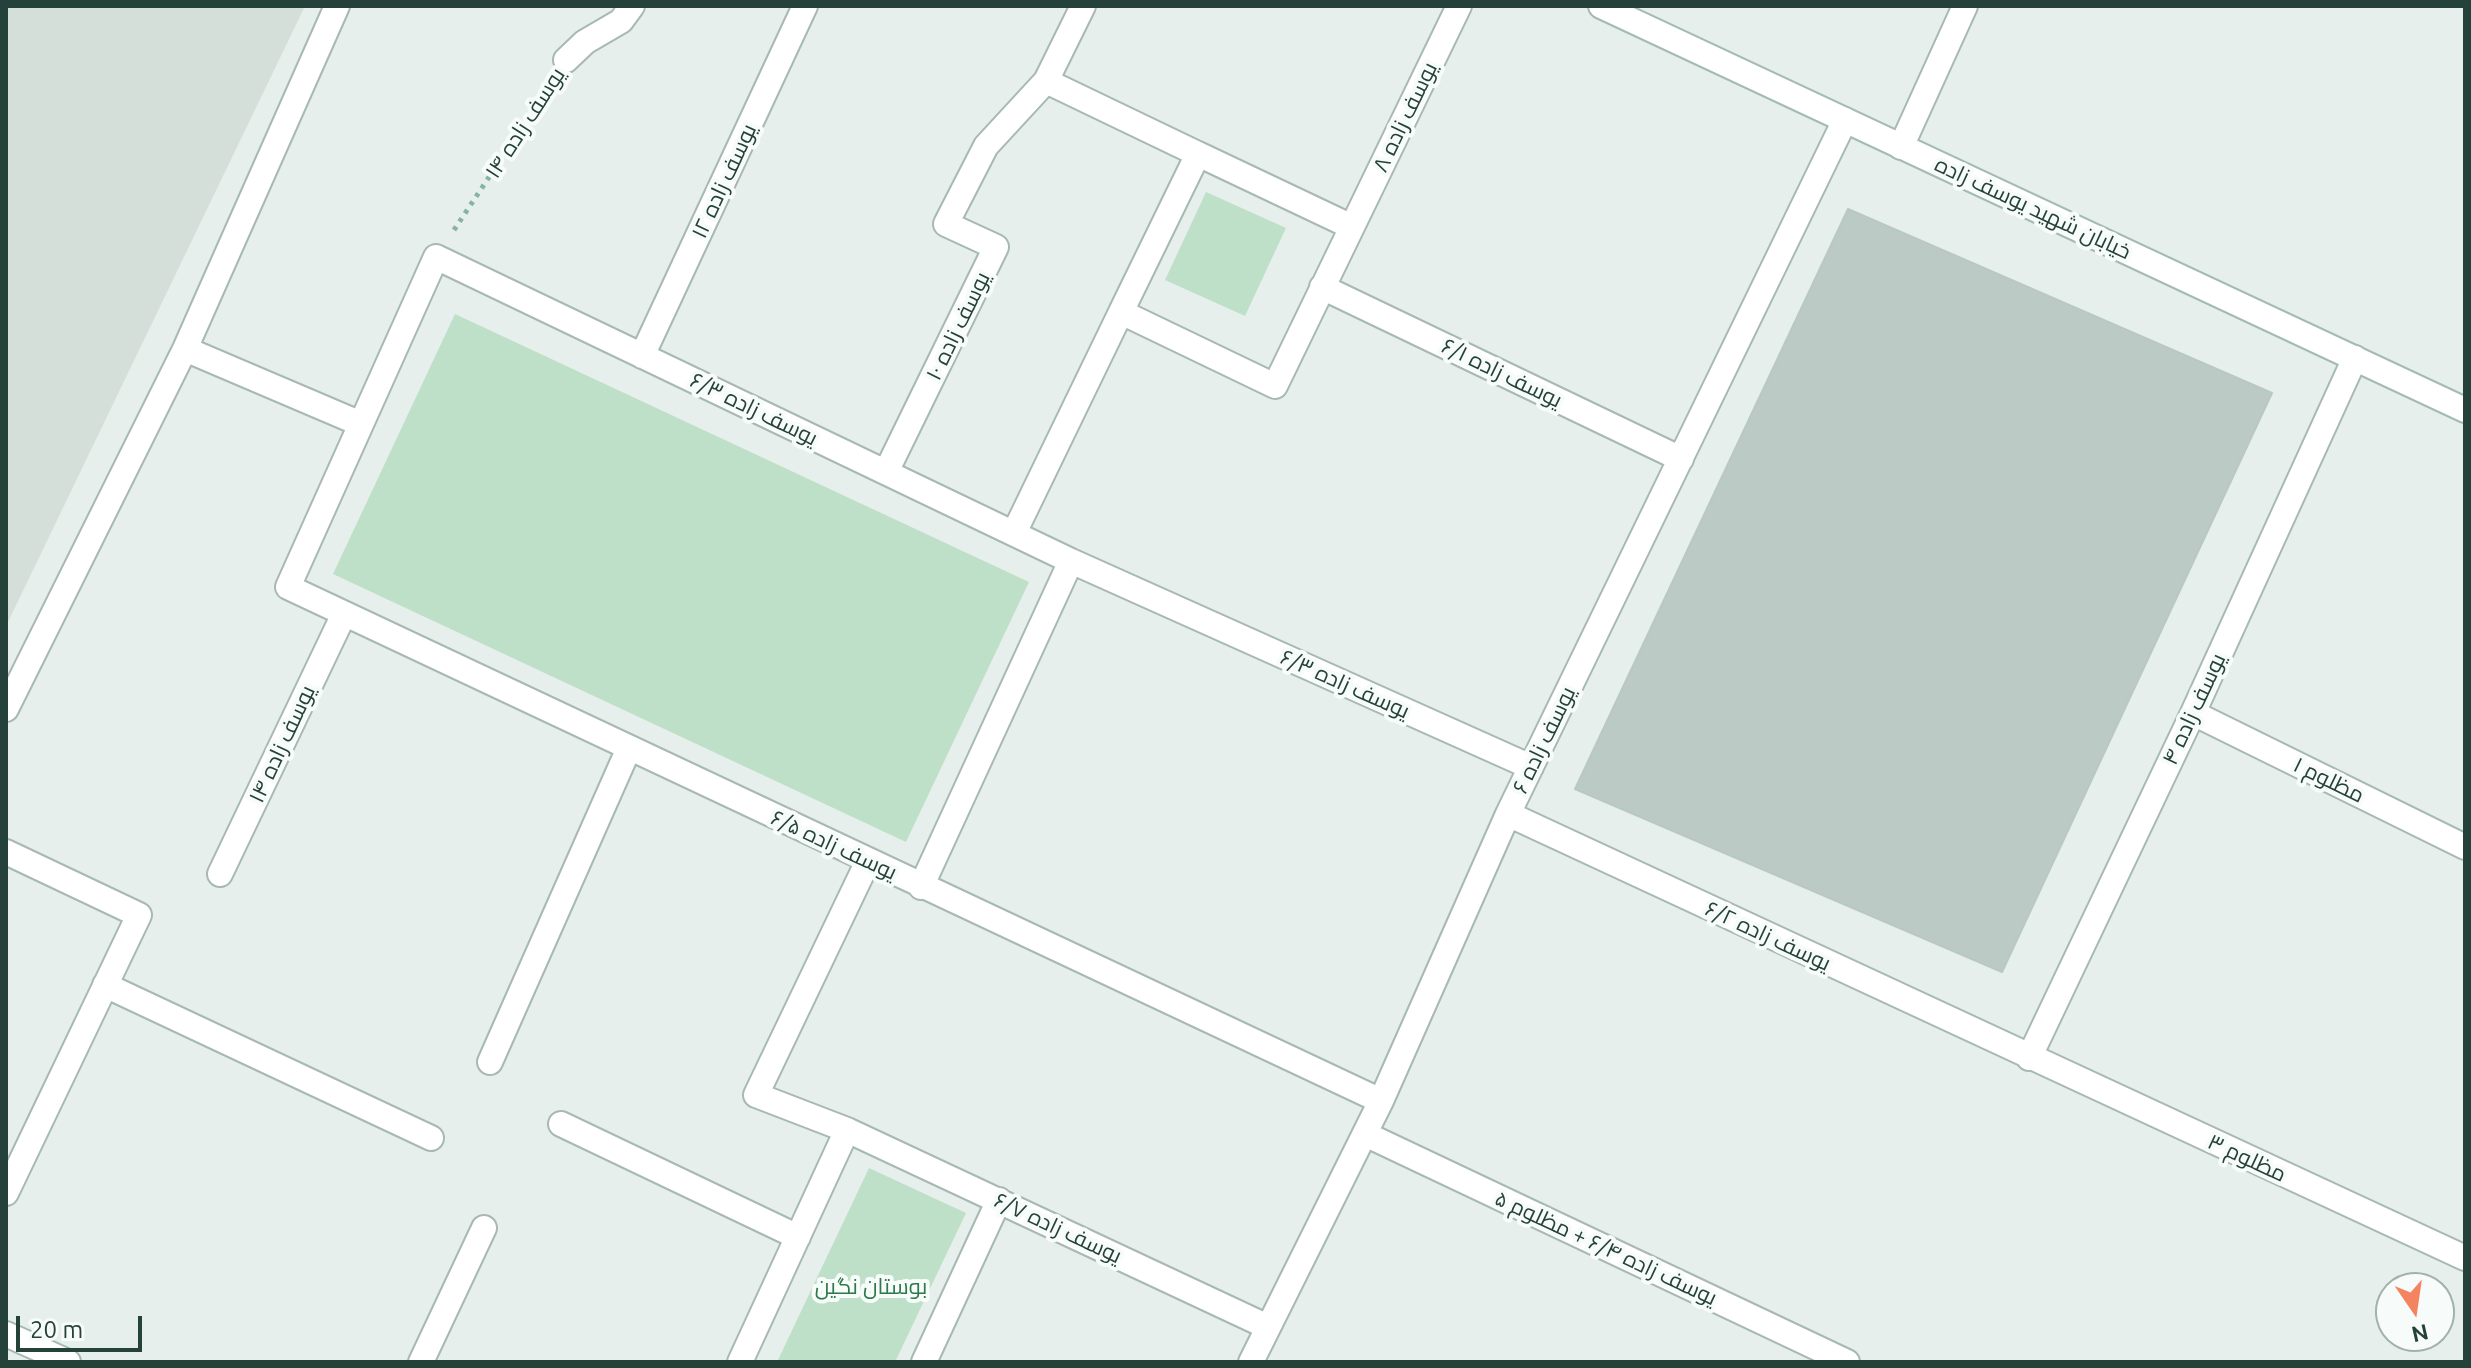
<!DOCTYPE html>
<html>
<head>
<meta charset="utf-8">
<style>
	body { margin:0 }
	#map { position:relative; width:2471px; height:1368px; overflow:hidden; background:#e6efeb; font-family:Ubuntu,sans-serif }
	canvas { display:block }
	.frame { position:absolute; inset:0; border:8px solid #24423a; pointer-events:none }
	.north { position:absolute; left:2375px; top:1272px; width:80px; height:80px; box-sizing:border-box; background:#f7fbf9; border:2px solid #a3b1ad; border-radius:50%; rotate:167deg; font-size:22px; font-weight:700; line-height:32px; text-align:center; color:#24423a }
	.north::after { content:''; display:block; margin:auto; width:28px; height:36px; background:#f4845f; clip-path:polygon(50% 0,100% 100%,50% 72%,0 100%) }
	.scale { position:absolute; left:16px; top:1316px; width:126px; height:36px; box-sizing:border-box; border:4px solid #24423a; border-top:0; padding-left:10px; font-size:24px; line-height:28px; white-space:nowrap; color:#24423a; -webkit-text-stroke:6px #f7fbf9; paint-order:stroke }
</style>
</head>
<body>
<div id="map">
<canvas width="2471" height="1368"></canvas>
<div class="frame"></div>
<div class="north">N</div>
<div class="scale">20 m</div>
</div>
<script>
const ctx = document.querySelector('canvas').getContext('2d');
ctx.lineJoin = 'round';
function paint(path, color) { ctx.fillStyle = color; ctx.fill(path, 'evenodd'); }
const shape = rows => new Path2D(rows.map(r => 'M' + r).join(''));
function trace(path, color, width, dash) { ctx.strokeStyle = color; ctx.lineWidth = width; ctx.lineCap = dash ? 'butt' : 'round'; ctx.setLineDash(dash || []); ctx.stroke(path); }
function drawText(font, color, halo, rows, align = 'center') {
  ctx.font = font + ' Ubuntu,Cairo,sans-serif'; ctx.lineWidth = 8; ctx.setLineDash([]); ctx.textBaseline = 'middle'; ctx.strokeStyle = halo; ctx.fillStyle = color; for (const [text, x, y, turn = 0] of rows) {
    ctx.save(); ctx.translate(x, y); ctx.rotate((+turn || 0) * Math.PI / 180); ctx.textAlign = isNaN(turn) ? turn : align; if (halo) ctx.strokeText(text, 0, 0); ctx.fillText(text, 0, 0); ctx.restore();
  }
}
paint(shape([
	[6,6,305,6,6,626]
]), '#d4dfda');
paint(shape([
	[1206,192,1286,228,1245,316,1165,280],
	[455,314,1029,582,906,842,333,574],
	[869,1168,966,1213,895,1362,777,1362]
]), '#bfe0c8');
const building = shape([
	[1848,209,2272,393,2002,972,1575,789,1848,209]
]);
paint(building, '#bbcac4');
trace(building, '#b8c9c2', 2);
const street = shape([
	[566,60,585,42,621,21,632,6],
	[1046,81,1198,154],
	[1901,147,1965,6],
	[1198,154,1352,227,1275,386,1121,312,1198,154],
	[1352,227,1459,6],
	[1322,287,1681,459],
	[185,349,361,424],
	[642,356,805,6],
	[886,472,996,247,946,224,986,146,1046,81,1083,6],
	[1014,533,1121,312],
	[6,709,185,349,337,6],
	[2193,713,2465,847],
	[1508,814,2465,1258],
	[6,852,139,915,6,1193],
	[868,861,756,1095,847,1130,1268,1327],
	[220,874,344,614],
	[921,887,1071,561],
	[105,985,431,1138],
	[2029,1058,2193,713,2355,358],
	[490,1062,629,748],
	[1381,1101,288,587,436,257,1071,561,1531,767],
	[561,1124,798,1237],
	[1365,1134,1847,1362],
	[6,1334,68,1362],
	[421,1362,484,1228],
	[740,1362,847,1130],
	[924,1362,999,1200],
	[1251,1362,1381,1101,1508,814,1845,120]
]);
const secondary = shape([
	[1601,6,2465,410]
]);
trace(street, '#a8b8b2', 28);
trace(secondary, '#a4bbb3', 28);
trace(shape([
	[454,230,548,88]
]), '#86b3a5', 5, [4, 6]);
trace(street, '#fff', 24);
trace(secondary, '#fff', 24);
drawText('22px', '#24423a', '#f7fbf9', [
	["یوسف زاده ۸",1405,117,-64],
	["یوسف زاده ۱۴",525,123,-57],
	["یوسف زاده ۱۲",724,181,-65],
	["خیابان شهید یوسف زاده",2033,208,25],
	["یوسف زاده ۱۰",958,326,-64],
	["یوسف زاده ۶/۱",1502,373,26],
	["یوسف زاده ۶/۳",754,409,26],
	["یوسف زاده ۶/۳",1345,684,24],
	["یوسف زاده ۴",2194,709,-65],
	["یوسف زاده ۶",1544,740,-64],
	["یوسف زاده ۱۴",282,744,-65],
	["مظلوم ۱",2329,780,26],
	["یوسف زاده ۶/۵",834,845,25],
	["یوسف زاده ۶/۲",1768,936,25],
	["مظلوم ۳",2247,1158,25],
	["یوسف زاده ۶/۷",1058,1228,25],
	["یوسف زاده ۶/۴ + مظلوم ۵",1606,1248,25]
]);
drawText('22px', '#2d7a4b', '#f7fbf9', [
	["بوستان نگین",871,1287]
]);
</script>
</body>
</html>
